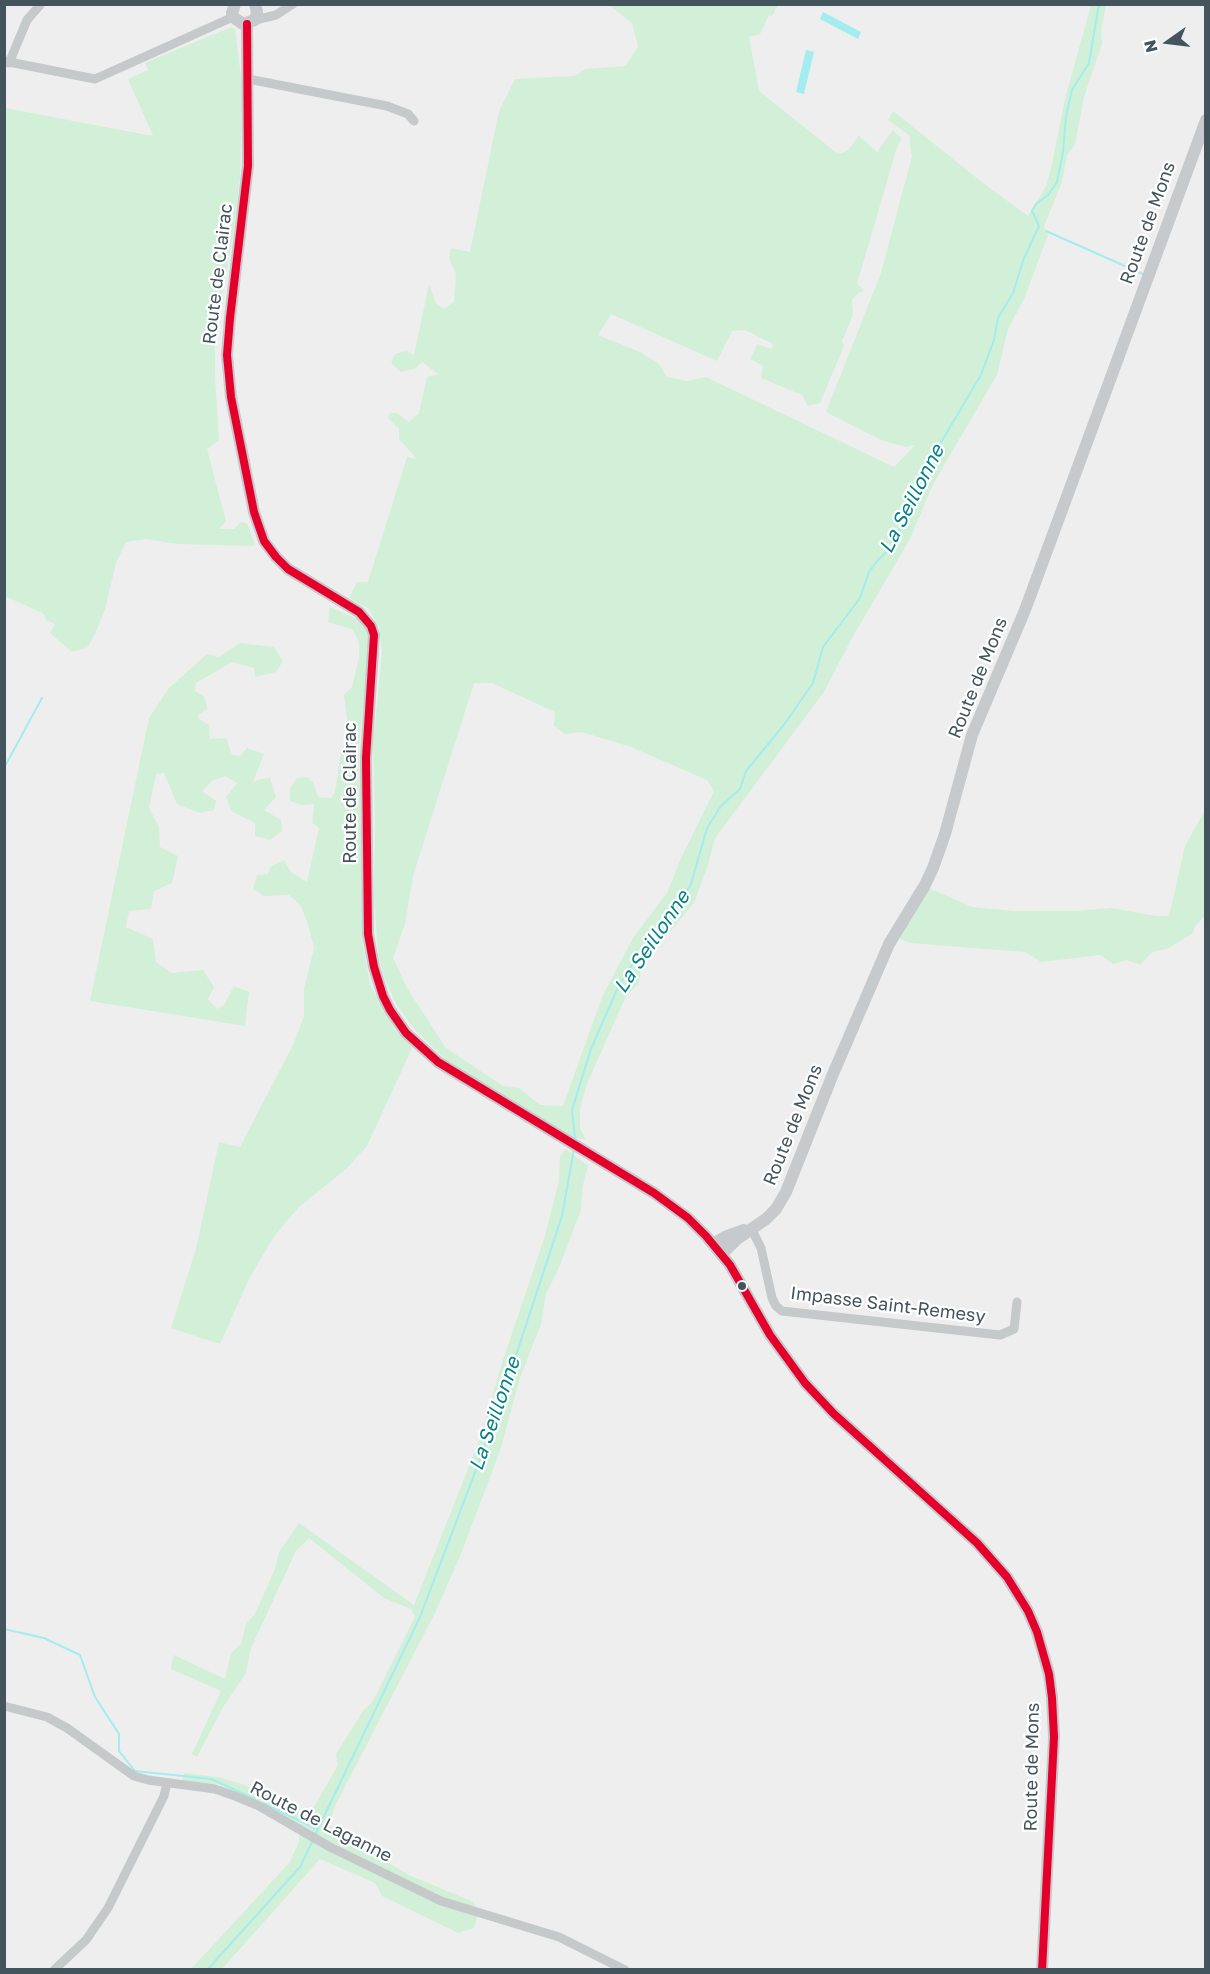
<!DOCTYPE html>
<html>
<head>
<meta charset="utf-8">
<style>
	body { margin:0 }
	#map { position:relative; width:1210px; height:1974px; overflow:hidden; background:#efeeee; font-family:"Golos Text",sans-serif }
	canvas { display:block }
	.frame { position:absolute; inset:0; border:6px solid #44545c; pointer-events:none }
	.north { position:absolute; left:1138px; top:12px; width:60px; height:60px; -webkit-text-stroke:4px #fff; paint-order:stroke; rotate:256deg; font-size:16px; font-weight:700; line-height:24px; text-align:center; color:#44545c }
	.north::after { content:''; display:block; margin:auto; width:21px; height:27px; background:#44545c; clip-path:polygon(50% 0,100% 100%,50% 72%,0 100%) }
</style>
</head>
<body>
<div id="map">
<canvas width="1210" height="1974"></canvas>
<div class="frame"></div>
<div class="north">N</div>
</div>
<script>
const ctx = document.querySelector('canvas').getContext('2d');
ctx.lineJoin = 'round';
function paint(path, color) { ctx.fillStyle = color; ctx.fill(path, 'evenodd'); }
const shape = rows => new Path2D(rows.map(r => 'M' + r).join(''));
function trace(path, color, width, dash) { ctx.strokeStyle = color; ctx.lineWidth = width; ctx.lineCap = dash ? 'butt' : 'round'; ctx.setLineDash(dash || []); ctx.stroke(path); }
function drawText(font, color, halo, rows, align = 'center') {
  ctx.font = font + ' "Golos Text",sans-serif'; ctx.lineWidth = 4.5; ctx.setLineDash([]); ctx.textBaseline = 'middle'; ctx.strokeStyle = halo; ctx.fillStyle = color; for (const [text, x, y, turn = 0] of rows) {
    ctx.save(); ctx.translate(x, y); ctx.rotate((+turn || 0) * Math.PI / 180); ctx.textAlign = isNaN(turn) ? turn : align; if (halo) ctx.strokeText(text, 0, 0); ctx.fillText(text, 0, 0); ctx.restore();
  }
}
paint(shape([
	[609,5,778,5,772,16,769,15,760,34,749,37,759,91,838,154,847,151,859,136,877,152,893,130,902,139,897,147,857,284,864,290,856,295,852,300,853,315,842,341,844,346,820,403,808,406,802,395,761,378,763,366,750,359,757,344,771,349,773,344,745,330,732,331,717,361,611,314,598,335,640,352,659,364,667,377,687,381,706,377,894,467,915,445,906,447,881,440,826,412,881,273,912,156,910,146,910,136,888,120,893,111,983,183,1028,216,1046,186,1052,164,1065,99,1091,5,1106,5,1101,30,1102,44,1084,97,1075,144,1067,156,1062,182,1044,226,1048,235,1024,299,1008,329,997,375,947,460,931,489,910,539,852,638,824,692,715,838,708,865,694,903,641,966,639,983,626,996,587,1084,580,1109,580,1128,586,1140,571,1137,452,1066,415,1030,396,1004,384,977,378,955,374,897,375,819,373,743,382,653,379,626,368,608,349,598,357,582,368,582,407,457,417,459,399,439,399,429,388,418,390,413,397,413,409,422,419,413,427,377,438,374,422,362,414,369,401,372,391,363,395,354,406,351,414,355,429,284,436,304,444,309,454,302,456,274,449,258,451,248,470,252,499,111,515,79,575,76,585,69,626,66,638,46,632,23],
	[474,683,492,683,555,712,554,726,565,734,582,732,631,747,707,780,714,791,681,858,667,893,633,938,602,997,563,1106,540,1105,519,1088,503,1086,446,1048,407,988,393,958,405,924,413,876],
	[231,27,235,29,242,85,240,177,233,236,215,335,215,376,219,440,207,449,226,521,219,529,234,529,241,522,247,523,255,544,252,546,177,544,146,539,126,542,116,563,106,606,95,634,88,647,72,652,50,633,55,624,46,620,44,614,5,596,5,108,153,136,128,79,148,70,145,63],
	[330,607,357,619,367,628,369,644,359,746,363,943,370,984,383,1011,398,1033,413,1046,367,1146,346,1169,299,1207,275,1235,250,1277,220,1344,171,1328,196,1249,219,1142,240,1147,294,1043,304,1016,304,989,314,948,308,924,301,906,289,895,264,896,253,889,257,875,268,874,270,867,284,860,291,872,307,882,319,828,312,823,314,804,302,805,290,801,290,788,297,778,307,777,313,782,318,797,331,798,335,792,341,752,349,736,344,695,352,687,359,657,359,642,352,629,328,622],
	[240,643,274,647,283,661,276,672,255,677,254,668,232,662,196,683,195,691,204,696,208,709,198,715,199,719,209,725,210,739,226,738,232,755,240,756,247,748,264,754,253,782,261,779,270,778,276,797,264,810,281,820,282,831,270,840,255,836,255,823,231,811,226,797,237,783,225,776,212,781,202,791,216,801,214,810,200,813,177,804,164,773,156,774,149,808,159,827,160,847,178,856,172,883,154,891,151,909,129,911,126,927,153,939,156,962,171,973,203,970,214,987,208,999,217,1009,224,1005,234,986,249,992,245,1026,90,1001,149,718,169,688,207,654,219,657],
	[1205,810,1205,916,1195,926,1193,933,1167,949,1152,952,1140,965,1127,960,1113,964,1101,955,1041,962,1025,952,910,943,900,939,904,928,929,888,972,907,1015,911,1075,911,1111,908,1156,916,1169,916,1185,846],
	[566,1149,588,1166,583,1185,581,1210,558,1270,546,1294,541,1324,520,1378,500,1451,461,1554,435,1613,335,1806,329,1824,337,1834,411,1876,474,1902,477,1918,474,1928,458,1933,382,1896,375,1883,320,1859,222,1969,191,1969,289,1863,299,1842,300,1827,271,1807,216,1783,208,1789,182,1783,184,1773,219,1777,266,1792,308,1817,338,1765,336,1754,363,1711,373,1701,415,1617,411,1609,384,1598,309,1538,296,1551,251,1648,245,1675,223,1707,197,1757,192,1754,221,1691,171,1669,172,1660,174,1655,225,1679,231,1653,241,1644,246,1624,255,1614,275,1569,279,1552,299,1523,414,1605,479,1441,502,1363,544,1239,559,1181,560,1156]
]), '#d1f0d7');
paint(shape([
	[823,12,861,32,858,39,820,19],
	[806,50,814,52,804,94,796,92]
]), '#a3ecef');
trace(shape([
	[1046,231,1143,274],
	[4,768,42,698],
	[575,1140,572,1110,591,1049,619,985,639,954,681,901,691,884,707,828,721,806,740,789,746,771,783,726,813,683,823,647,860,598,869,572,878,560,892,547,921,476,981,375,994,340,998,318,1013,293,1024,258,1039,226,1032,211,1036,204,1048,195,1057,182,1063,152,1066,116,1072,90,1089,63,1099,4],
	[4,1629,44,1638,80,1655,95,1697,119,1734,119,1751,135,1771,211,1779,255,1799],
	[263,1803,317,1829],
	[315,1835,420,1617,493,1425,562,1216,574,1149],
	[207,1970,300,1867,313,1840]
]), '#a3ecef', 2);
trace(shape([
	[255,20,276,15,293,4],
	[4,61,95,79,233,17],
	[9,63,27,20,40,5],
	[248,79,387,106,408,114,414,121],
	[751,1228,761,1248,772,1298,776,1306,782,1311,1000,1335,1014,1329,1017,1302],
	[4,1706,47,1717,67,1728,134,1776,148,1780,215,1789,235,1796,259,1806,330,1847,441,1901,559,1937,625,1970],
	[54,1970,86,1940,108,1908,164,1796,167,1783]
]), '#c5c9ca', 9);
trace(shape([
	[235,4,232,13,233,17,243,24,255,20,257,12,255,4],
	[247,24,248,166,230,318,227,355,231,397,254,512,264,541,276,557,288,569,359,612,371,626,374,635,366,758,368,934,374,967,383,996,390,1010,406,1033,438,1062,654,1193,688,1218,706,1236,730,1265,770,1335,805,1383,834,1414,977,1543,1007,1577,1028,1611,1037,1632,1049,1674,1052,1698,1054,1737,1042,1970],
	[713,1244,725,1237,744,1230],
	[722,1254,737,1239,766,1219,776,1209,786,1192,833,1074,889,944,925,885,933,868,945,834,972,735,1025,610,1206,120]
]), '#c6cacd', 12);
trace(shape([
	[247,24,248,166,230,318,227,355,231,397,254,512,264,541,276,557,288,569,359,612,371,626,374,635,366,758,368,934,374,967,383,996,390,1010,406,1033,438,1062,654,1193,688,1218,706,1236,730,1265,770,1335,805,1383,834,1414,977,1543,1007,1577,1028,1611,1037,1632,1049,1674,1052,1698,1054,1737,1042,1970]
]), '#e4002b', 8);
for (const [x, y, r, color] of [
	[742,1286,5,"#44545c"]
]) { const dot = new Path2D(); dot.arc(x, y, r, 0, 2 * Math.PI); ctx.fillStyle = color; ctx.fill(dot); trace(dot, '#fff', 2); }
drawText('18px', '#44545c', '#fff', [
	["Route de Mons",1148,223,-70],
	["Route de Clairac",218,274,-83],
	["Route de Mons",978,678,-68],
	["Route de Clairac",350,793,-90],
	["Route de Mons",793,1125,-68],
	["Impasse Saint-Remesy",888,1305,7],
	["Route de Mons",1032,1767,-89],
	["Route de Laganne",321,1822,27]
]);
drawText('italic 20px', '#078188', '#fff', [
	["La Seillonne",912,499,-63],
	["La Seillonne",652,942,-56],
	["La Seillonne",495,1414,-71]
]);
</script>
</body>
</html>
